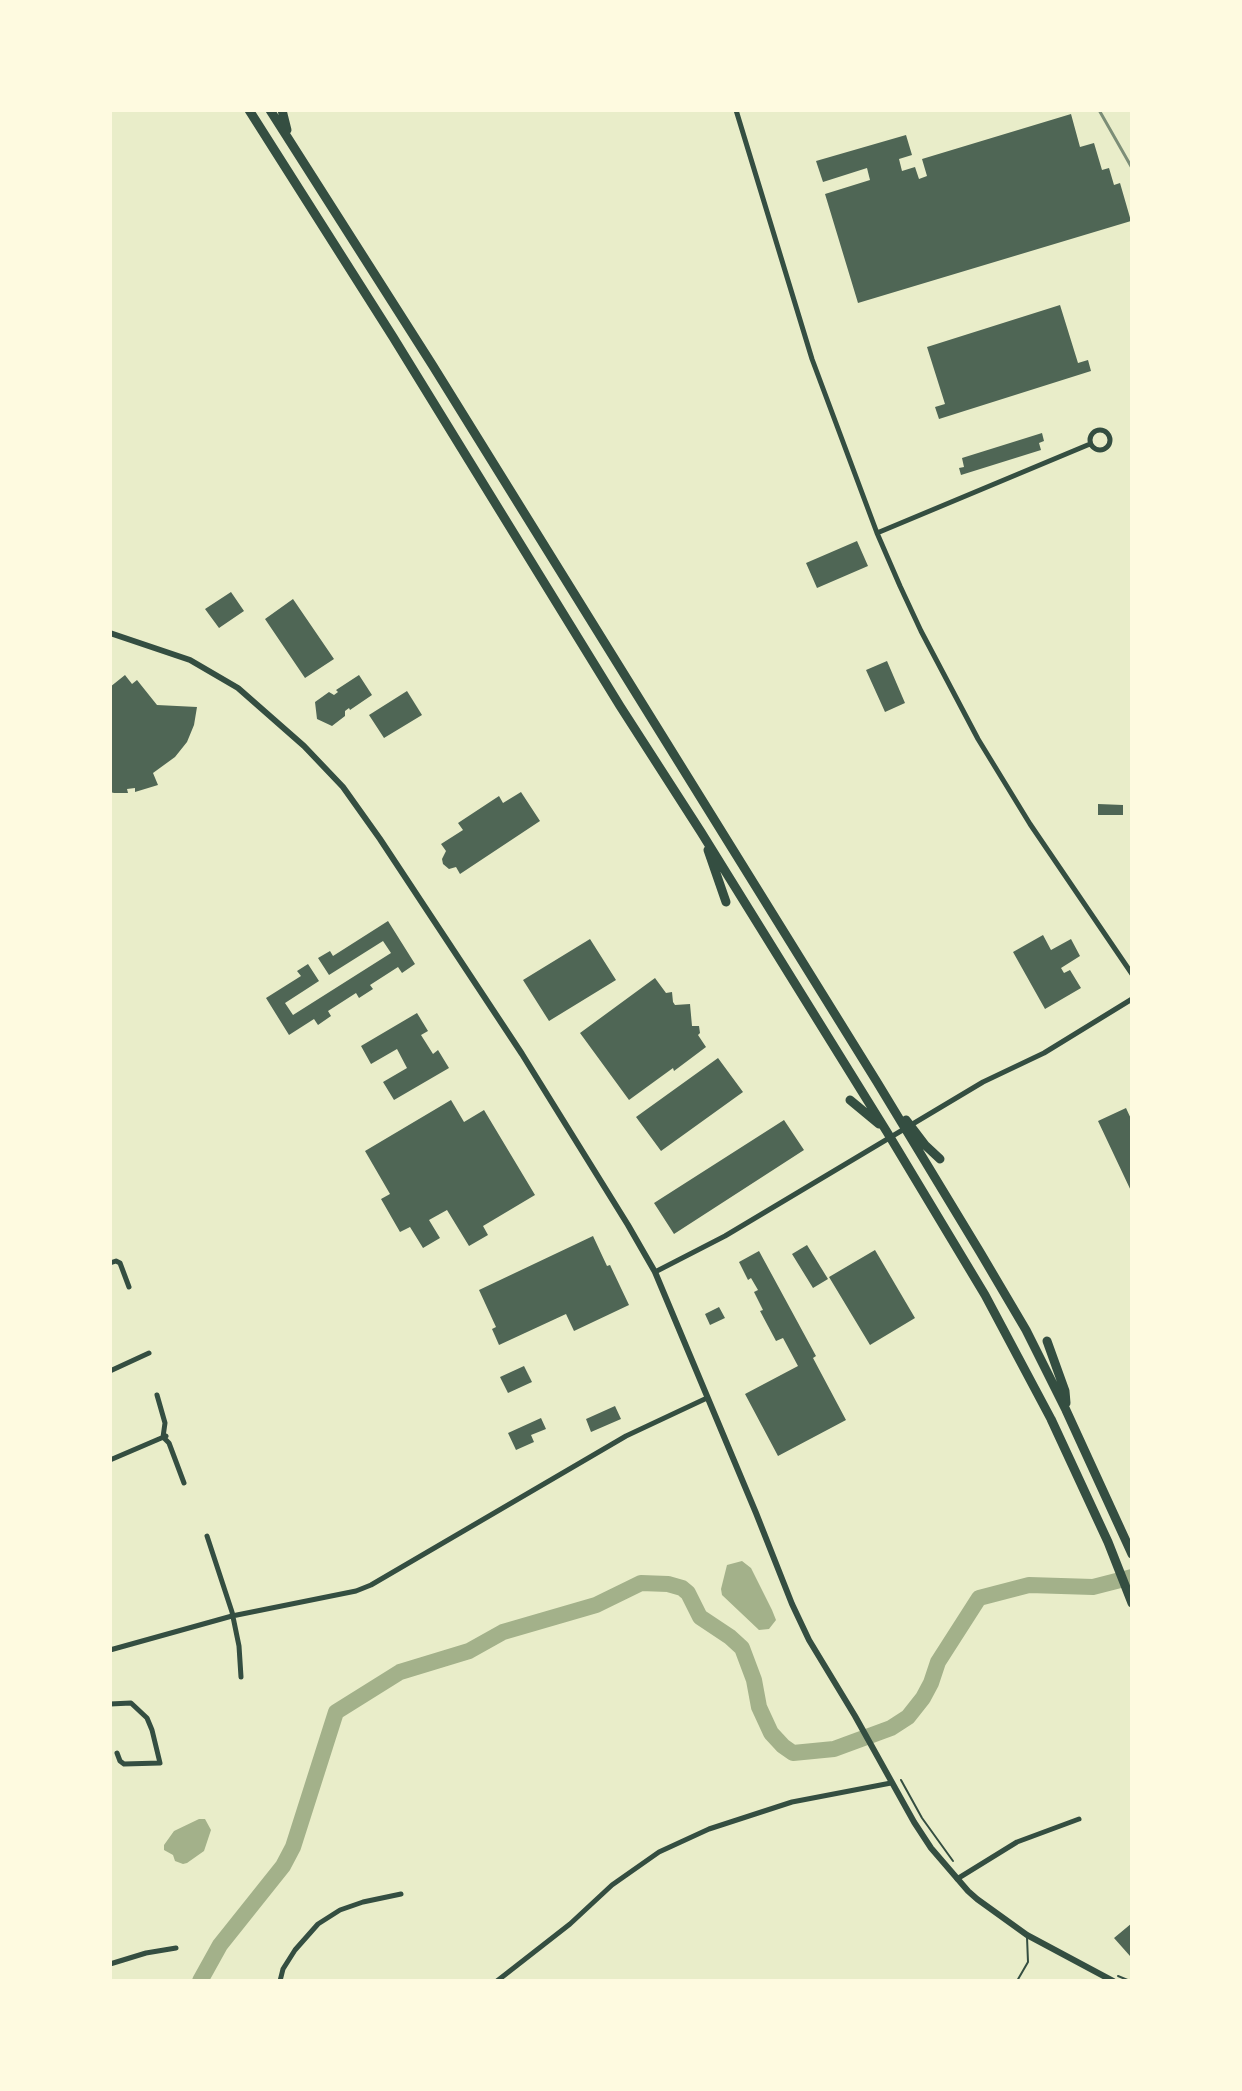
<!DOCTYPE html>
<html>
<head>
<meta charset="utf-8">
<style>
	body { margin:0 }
	#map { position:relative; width:1242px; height:2091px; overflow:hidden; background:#e9edc9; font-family:"PT Sans Narrow",sans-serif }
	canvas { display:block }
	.frame { position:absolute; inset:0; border:112px solid #fefae0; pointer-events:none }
</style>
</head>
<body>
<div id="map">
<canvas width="1242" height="2091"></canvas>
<div class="frame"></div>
</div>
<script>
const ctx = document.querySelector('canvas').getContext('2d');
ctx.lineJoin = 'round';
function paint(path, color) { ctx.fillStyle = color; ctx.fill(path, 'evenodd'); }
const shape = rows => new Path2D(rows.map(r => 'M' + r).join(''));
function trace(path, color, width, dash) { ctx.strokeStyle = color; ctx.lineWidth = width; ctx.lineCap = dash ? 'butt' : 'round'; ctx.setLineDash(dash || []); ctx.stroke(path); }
paint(shape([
	[742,1561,751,1568,772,1610,776,1620,769,1629,759,1630,722,1595,721,1589,727,1565],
	[199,1819,205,1819,211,1830,204,1851,187,1863,183,1864,175,1861,173,1855,164,1850,164,1845,174,1831]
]), '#a3b18a');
trace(shape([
	[200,1981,220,1945,283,1866,293,1847,336,1712,400,1672,469,1651,503,1632,596,1605,641,1583,668,1584,682,1588,688,1593,700,1617,730,1637,742,1648,754,1680,759,1707,771,1733,783,1746,793,1753,834,1749,891,1728,908,1717,923,1698,931,1683,938,1662,979,1598,1029,1585,1093,1587,1132,1577]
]), '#a3b18a', 16);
paint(shape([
	[1071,114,1080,147,1094,143,1102,170,1109,168,1114,185,1120,183,1131,221,858,303,825,194,870,180,867,168,823,182,816,161,906,135,912,155,899,159,902,171,915,167,919,179,927,176,922,159],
	[1060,305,1078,363,1088,360,1091,371,939,419,935,407,945,404,927,347],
	[1042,433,1044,441,1039,443,1041,450,961,475,959,468,964,467,962,458],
	[857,541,868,566,817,588,806,563],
	[231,592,244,611,219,628,205,609],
	[293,599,334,659,305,678,265,619],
	[887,661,905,703,885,712,866,670],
	[125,675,132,684,137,680,157,705,197,707,194,725,187,742,175,757,153,773,158,785,135,792,135,788,127,789,128,793,114,793,110,792,110,687],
	[359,675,372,695,350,710,349,708,345,711,345,716,332,726,317,719,315,702,329,692,334,695,338,692,336,690],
	[407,691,422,715,384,738,369,715],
	[521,792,540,821,460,874,456,867,449,869,443,864,442,859,446,851,441,844,463,830,458,823,499,796,503,803],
	[1098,804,1123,805,1123,815,1098,815],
	[388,921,415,964,402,973,398,967,370,985,373,989,359,998,356,993,328,1011,331,1016,318,1025,314,1019,289,1035,266,998,301,976,297,971,308,964,319,981,285,1003,293,1015,391,953,383,941,329,975,318,958,330,951,333,956],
	[1043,935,1051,950,1071,939,1080,956,1061,968,1064,973,1070,970,1081,988,1045,1009,1013,952],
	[590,939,616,980,549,1021,523,980],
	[655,978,666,993,672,992,673,1002,675,1005,690,1004,692,1026,699,1026,700,1033,698,1035,706,1047,674,1071,673,1068,629,1100,580,1033],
	[417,1013,428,1031,421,1035,433,1054,438,1050,449,1068,394,1100,383,1082,407,1068,397,1049,371,1064,361,1046],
	[718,1058,743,1092,661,1151,636,1117],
	[451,1100,464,1122,484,1110,535,1195,483,1226,488,1235,469,1246,447,1210,429,1220,440,1238,423,1248,410,1227,400,1232,381,1199,390,1194,365,1151],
	[1126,1108,1132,1121,1132,1193,1098,1121],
	[784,1120,804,1150,674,1234,654,1203],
	[593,1236,607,1266,610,1265,629,1305,574,1331,566,1314,499,1345,492,1329,496,1327,479,1290],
	[807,1245,828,1279,813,1288,792,1254],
	[875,1250,915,1318,870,1345,829,1277],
	[759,1251,816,1356,813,1358,846,1420,778,1456,745,1394,798,1366,783,1338,776,1341,760,1311,763,1310,754,1292,758,1290,751,1278,748,1280,739,1262],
	[719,1307,725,1318,710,1325,705,1314],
	[524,1366,532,1382,508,1393,500,1377],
	[615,1406,621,1419,591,1432,586,1419],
	[541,1418,546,1429,531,1435,534,1442,516,1450,508,1433],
	[1132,1923,1132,1954,1130,1956,1114,1938]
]), '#4f6655');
trace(shape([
	[901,1780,922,1818,953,1861],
	[1118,1976,1130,1981]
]), '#344e41', 2);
trace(shape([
	[1017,1981,1028,1962,1027,1937]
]), '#344e41', 2);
trace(shape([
	[736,110,812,359,877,533,900,586,921,631,978,739,1030,824,1132,974],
	'1090 440a10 10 0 1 1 20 0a10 10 0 1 1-20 0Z',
	[877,533,1090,444],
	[110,1263,116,1261,120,1263,129,1287],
	[655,1272,725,1236,983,1082,1044,1053,1132,999],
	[110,1371,149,1353],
	[157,1395,165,1423,163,1437,169,1443,184,1483],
	[110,1460,166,1436],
	[207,1536,232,1612,239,1646,241,1677],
	[110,1650,232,1616,356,1591,371,1585,626,1436,707,1398],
	[110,1704,131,1703,147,1718,152,1730,160,1763,124,1764,120,1761,117,1753],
	[957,1879,1017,1842,1079,1819],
	[110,1964,146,1953,176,1948],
	[280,1981,283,1969,295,1950,318,1924,340,1910,363,1902,401,1894],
	[497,1981,570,1924,612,1885,659,1852,709,1829,792,1802,891,1783]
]), '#344e41', 5);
trace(shape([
	[110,633,190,660,238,688,304,746,343,787,380,839,522,1054,628,1225,655,1272,756,1513,792,1604,809,1640,855,1716,914,1822,931,1848,968,1891,977,1899,1027,1935,1113,1981]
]), '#344e41', 6);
trace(shape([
	[249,110,393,337,620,706,701,832,887,1132,985,1295,1051,1419,1108,1542,1132,1603],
	[270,110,433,366,877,1082,980,1252,1026,1330,1066,1410,1132,1554],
	[282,110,287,130],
	[708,850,726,902],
	[850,1100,879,1124],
	[906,1120,925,1145,940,1159],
	[1047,1341,1065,1391,1066,1403]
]), '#344e41', 9);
trace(shape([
	[1099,110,1132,168]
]), '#7c8e77', 3);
</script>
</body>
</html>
